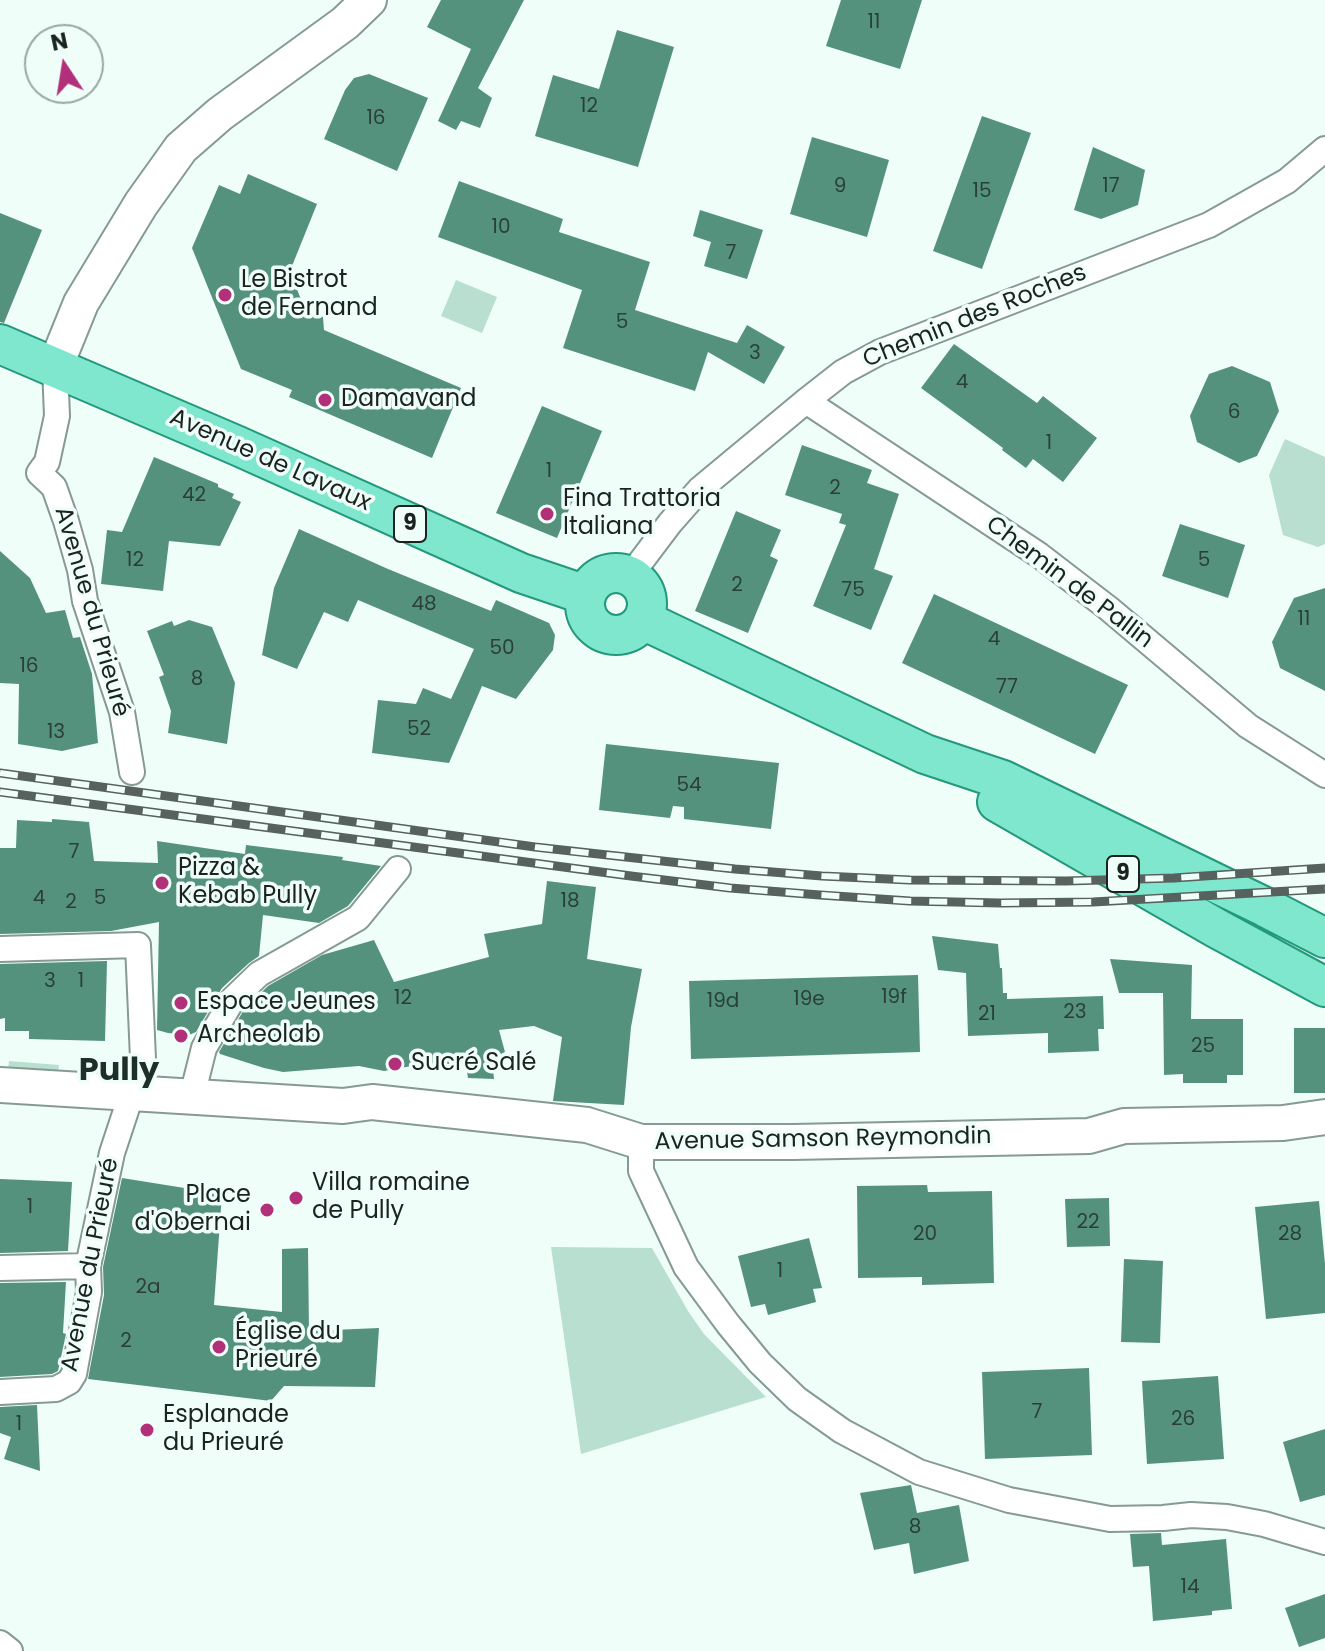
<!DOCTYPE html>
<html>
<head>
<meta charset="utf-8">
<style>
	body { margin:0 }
	#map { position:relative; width:1325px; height:1651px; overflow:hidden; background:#f0fef9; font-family:Poppins,sans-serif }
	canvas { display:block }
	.north { position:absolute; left:24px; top:24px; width:80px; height:80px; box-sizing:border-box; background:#f0fef9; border:2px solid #9ba6a2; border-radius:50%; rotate:348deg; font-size:22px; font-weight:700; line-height:32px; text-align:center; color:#1b2320 }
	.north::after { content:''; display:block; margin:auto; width:28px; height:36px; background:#b2307a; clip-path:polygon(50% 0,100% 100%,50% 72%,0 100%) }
</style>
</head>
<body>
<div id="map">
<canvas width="1325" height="1651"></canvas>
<div class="north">N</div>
</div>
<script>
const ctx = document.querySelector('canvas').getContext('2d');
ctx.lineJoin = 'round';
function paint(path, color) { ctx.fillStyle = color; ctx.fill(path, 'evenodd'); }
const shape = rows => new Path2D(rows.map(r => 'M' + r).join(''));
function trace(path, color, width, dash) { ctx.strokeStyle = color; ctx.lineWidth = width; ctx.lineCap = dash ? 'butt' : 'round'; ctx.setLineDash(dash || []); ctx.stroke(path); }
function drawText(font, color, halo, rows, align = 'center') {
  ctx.font = font + ' Poppins,sans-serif'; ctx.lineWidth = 7; ctx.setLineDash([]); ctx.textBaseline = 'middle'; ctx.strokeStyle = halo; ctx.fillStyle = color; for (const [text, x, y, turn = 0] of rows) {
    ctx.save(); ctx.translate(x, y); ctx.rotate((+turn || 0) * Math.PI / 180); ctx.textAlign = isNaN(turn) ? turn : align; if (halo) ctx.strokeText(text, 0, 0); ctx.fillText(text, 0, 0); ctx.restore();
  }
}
paint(shape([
	[456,280,497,297,482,333,441,316],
	[1285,439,1325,457,1325,544,1318,547,1283,535,1269,475],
	[9,1061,59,1065,58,1074,8,1071],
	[551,1247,652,1248,688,1311,704,1334,766,1397,581,1454]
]), '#b9dfd0');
paint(shape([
	[441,0,524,0,478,88,492,98,480,128,461,121,456,130,438,121,471,49,427,27],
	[841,0,922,0,900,69,826,46],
	[617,30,674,47,638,167,535,136,553,75,599,89],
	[369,74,428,98,397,171,324,139,345,90,354,78],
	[982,116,1031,133,982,269,933,251],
	[812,137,889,160,867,237,790,214],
	[1093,147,1145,170,1138,205,1101,219,1074,210],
	[248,174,317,204,290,271,305,310,323,317,324,330,461,388,432,458,289,397,292,390,241,369,192,248,219,185,240,194],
	[459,181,563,219,559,232,650,262,635,310,737,343,747,325,785,347,764,384,708,352,695,391,563,348,582,290,438,237],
	[700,210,763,230,747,279,704,266,711,242,693,236],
	[0,213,42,230,4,323,0,322],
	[954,344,1037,403,1043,396,1097,438,1063,482,1033,459,1026,468,1002,450,1003,448,921,388],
	[1232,366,1270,382,1279,411,1257,456,1239,463,1197,442,1190,416,1209,374],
	[542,406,602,431,557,538,496,513],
	[802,445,872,470,867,483,899,494,874,569,893,576,871,630,813,606,846,525,839,523,842,514,785,495],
	[154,457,218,484,218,487,234,494,232,498,241,502,220,546,169,541,163,591,101,584,107,530,122,532],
	[736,511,781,530,770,556,778,560,748,633,695,611],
	[1180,524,1245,545,1228,598,1162,576],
	[299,529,388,569,491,611,496,600,549,623,555,635,553,650,516,699,482,686,449,763,372,753,378,700,416,704,423,688,451,699,474,649,358,600,348,622,324,612,297,669,262,655,274,588],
	[0,551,30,578,46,613,65,610,73,638,80,637,92,674,98,743,62,751,18,744,19,684,0,683],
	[1325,588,1325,691,1280,668,1272,642,1294,598],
	[934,594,1128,685,1095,754,902,663],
	[189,620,212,627,235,683,227,744,168,733,171,711,159,677,164,675,147,631,172,621,174,626],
	[606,744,779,763,771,829,684,819,684,807,673,806,670,818,599,810],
	[52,819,89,822,94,861,158,863,157,841,245,854,246,845,343,857,342,860,381,866,348,906,319,923,263,915,259,956,249,963,222,988,196,1032,189,1035,168,1033,157,1030,159,922,111,931,0,934,0,848,16,848,17,820,52,822],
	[547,881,596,887,587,959,642,969,631,1027,624,1105,553,1101,562,1037,534,1026,499,1030,505,1052,492,1059,494,1079,468,1078,466,1065,428,1063,384,1071,359,1066,283,1072,264,1068,220,1054,219,1052,245,1008,268,986,322,955,374,940,394,982,489,957,484,934,542,924],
	[932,936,998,944,1000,968,1002,968,1003,993,1007,993,1007,999,1103,996,1104,1029,1098,1029,1099,1051,1048,1053,1048,1033,968,1036,966,973,938,970],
	[1110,959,1192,965,1191,1019,1243,1019,1243,1075,1227,1075,1227,1083,1183,1083,1183,1074,1164,1075,1163,993,1119,993],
	[107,961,105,1041,29,1039,29,1031,5,1031,5,1018,0,1019,0,964],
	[918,975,920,1052,691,1059,689,981],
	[1294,1028,1325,1028,1325,1093,1294,1093],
	[122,1178,222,1194,214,1305,282,1312,282,1249,308,1248,309,1331,379,1328,375,1387,284,1386,271,1401,88,1379,104,1295,103,1267],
	[0,1179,72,1182,68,1251,0,1253],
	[927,1185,928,1192,992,1191,994,1283,922,1285,922,1277,858,1278,857,1186],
	[1109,1198,1110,1246,1067,1247,1065,1199],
	[1319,1201,1325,1264,1325,1313,1266,1319,1255,1207],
	[809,1238,822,1288,813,1289,816,1302,768,1315,765,1304,751,1307,738,1256],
	[1124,1259,1163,1261,1160,1343,1121,1342],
	[66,1282,63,1333,66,1334,58,1371,52,1374,0,1377,0,1283],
	[1089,1368,1092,1455,985,1459,982,1372],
	[1218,1376,1224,1459,1147,1464,1142,1381],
	[37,1405,40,1471,4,1459,11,1437,0,1433,0,1407],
	[1325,1429,1325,1495,1300,1502,1283,1442],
	[911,1485,917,1513,959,1505,969,1561,914,1574,909,1543,874,1550,860,1493],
	[1161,1533,1162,1545,1226,1539,1232,1609,1212,1611,1212,1615,1153,1621,1149,1566,1133,1567,1130,1534],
	[1325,1594,1325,1638,1299,1647,1285,1608]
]), '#55927d');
const street = shape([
	[55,367,57,416,47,462,39,473,54,487,66,521,80,570,85,601,122,712,132,772],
	[806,401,1039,555,1108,608,1248,726,1325,775],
	[630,576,670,523,700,489,806,401,843,372,880,352,1209,225,1287,181,1325,149],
	[0,949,138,945,143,1059,112,1153,88,1266,89,1292,74,1374,69,1382,56,1389,0,1392],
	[192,1096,204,1048,233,999,259,974,358,918,398,869],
	[641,1142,641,1171,686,1267,728,1324,760,1363,797,1399,842,1431,919,1472,1009,1500,1110,1519,1163,1518,1191,1515,1227,1517,1264,1524,1325,1542],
	[0,1268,88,1266],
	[0,1643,10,1651]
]);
const secondary = shape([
	[55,367,81,303,141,204,181,148,220,114,345,23,369,0],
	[0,1085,343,1106,372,1102,587,1125,641,1142,793,1142,1089,1136,1124,1126,1283,1123,1325,1117]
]);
const primary = shape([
	[0,344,238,446,521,573,586,595],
	'585 604a31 31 0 1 1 62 0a31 31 0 1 1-62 0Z',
	[643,620,925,754,1003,780,1265,907,1325,938],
	[997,802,1216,928,1325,987]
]);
trace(street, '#859b92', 28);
trace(secondary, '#859b92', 38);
trace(primary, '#23987a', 42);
trace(street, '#fff', 24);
trace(secondary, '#fff', 34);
trace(primary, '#7ee7cd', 38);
const rail = shape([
	[0,773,535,847,735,869,822,876,910,880,1066,881,1174,878,1325,868],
	[0,792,631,876,730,888,820,895,910,901,1000,903,1093,902,1325,889]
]);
trace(rail, '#57615d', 9);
trace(rail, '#f0fef9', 6, [18]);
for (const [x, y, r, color] of [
	[225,295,8,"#b2307a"],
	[325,400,8,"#b2307a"],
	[547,514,8,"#b2307a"],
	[162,883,8,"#b2307a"],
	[181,1003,8,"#b2307a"],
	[181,1036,8,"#b2307a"],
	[395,1064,8,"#b2307a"],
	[296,1198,8,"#b2307a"],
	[267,1210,8,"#b2307a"],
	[219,1347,8,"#b2307a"],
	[147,1430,8,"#b2307a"]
]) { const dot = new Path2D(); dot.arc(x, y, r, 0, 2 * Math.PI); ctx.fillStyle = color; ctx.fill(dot); trace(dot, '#f0fef9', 3); }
drawText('20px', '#2a3f37', null, [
	["11",874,23],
	["12",589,107],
	["16",376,119],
	["9",840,187],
	["17",1111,187],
	["15",982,192],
	["10",501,228],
	["7",731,254],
	["5",622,323],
	["3",755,354],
	["4",962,383],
	["6",1234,413],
	["1",1049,444],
	["1",549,472],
	["2",835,489],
	["42",194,496],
	["12",135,561],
	["5",1204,561],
	["2",737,586],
	["75",853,591],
	["48",424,605],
	["11",1304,620],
	["4",994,640],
	["50",502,649],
	["16",29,667],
	["8",197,680],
	["77",1007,688],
	["52",419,730],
	["13",56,733],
	["54",689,786],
	["7",74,853],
	["4",39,899],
	["5",100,899],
	["18",570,902],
	["2",71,903],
	["3",50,982],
	["1",81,982],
	["19f",894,998],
	["12",403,999],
	["19e",809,1000],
	["19d",723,1002],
	["23",1075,1013],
	["21",987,1015],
	["25",1203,1047],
	["1",30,1208],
	["22",1088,1223],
	["20",925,1235],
	["28",1290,1235],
	["1",780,1272],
	["2a",148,1288],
	["2",126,1342],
	["7",1037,1413],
	["26",1183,1420],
	["1",19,1425],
	["8",915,1528],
	["14",1190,1588]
]);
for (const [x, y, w] of [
	[410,524,32],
	[1123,874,32]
]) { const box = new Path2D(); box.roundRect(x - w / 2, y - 18, w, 36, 6); ctx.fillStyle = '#f0fef9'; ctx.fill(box); trace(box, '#1b2320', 2); }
drawText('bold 22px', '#1b2320', null, [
	["9",410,524],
	["9",1123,874]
]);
drawText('24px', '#1b2320', '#f0fef9', [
	["Le Bistrot",241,281],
	["de Fernand",241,309],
	["Damavand",341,400],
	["Fina Trattoria",563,500],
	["Italiana",563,528],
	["Pizza &",178,869],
	["Kebab Pully",178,897],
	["Espace Jeunes",197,1003],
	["Archeolab",197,1036],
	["Sucré Salé",411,1064],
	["Villa romaine",312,1184],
	["de Pully",312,1212],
	["Place",251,1196,"right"],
	["d'Obernai",251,1224,"right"],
	["Église du",235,1333],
	["Prieuré",235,1361],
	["Esplanade",163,1416],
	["du Prieuré",163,1444]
], 'left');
drawText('24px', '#1b2320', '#f0fef9', [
	["Chemin des Roches",975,317,-22],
	["Avenue de Lavaux",270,461,24],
	["Chemin de Pallin",1069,583,37],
	["Avenue du Prieuré",91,612,74],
	["Avenue Samson Reymondin",823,1140,-1],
	["Avenue du Prieuré",91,1265,-79]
]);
drawText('bold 32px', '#1c2f28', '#f0fef9', [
	["Pully",119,1072]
]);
</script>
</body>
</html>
